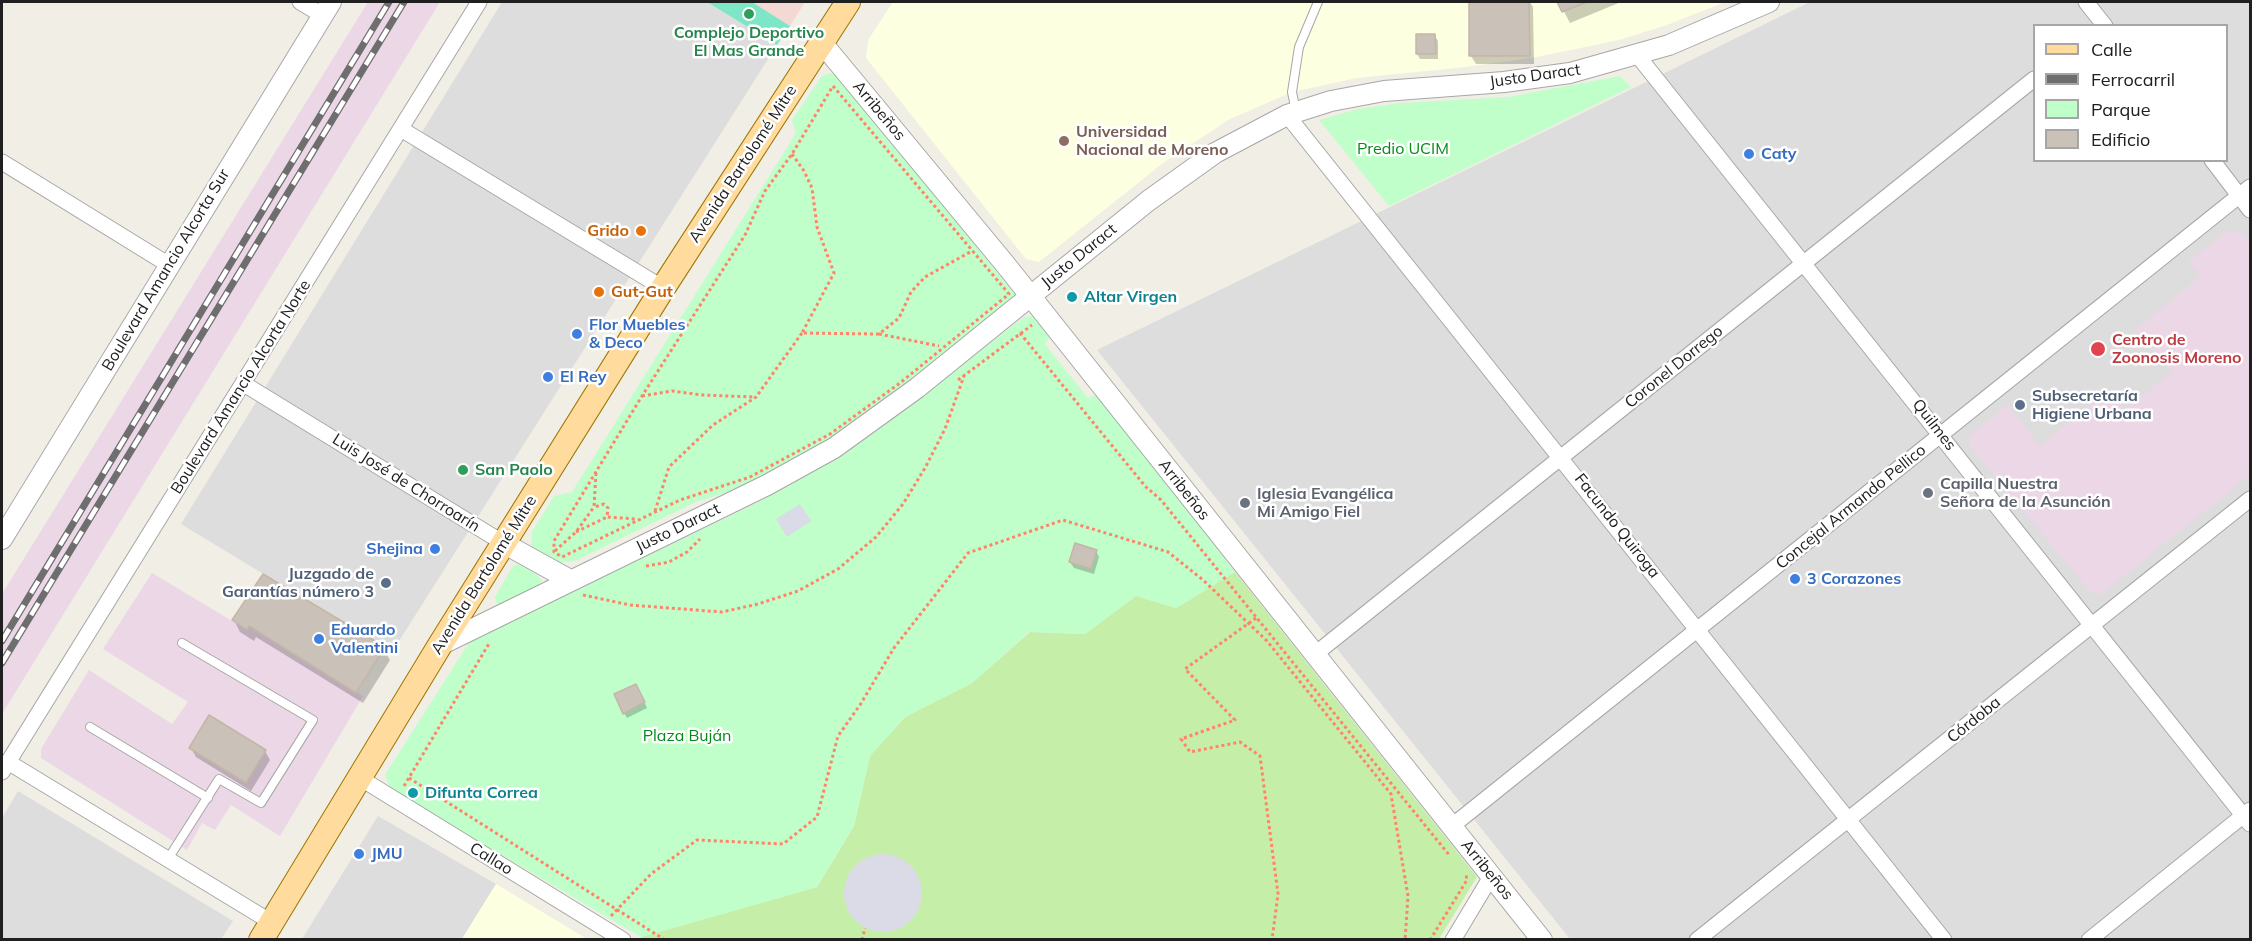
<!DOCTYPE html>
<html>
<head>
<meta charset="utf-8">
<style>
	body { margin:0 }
	#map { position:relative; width:2252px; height:941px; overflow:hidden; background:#f1eee6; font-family:Mulish,sans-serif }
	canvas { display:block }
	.frame { position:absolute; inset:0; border:3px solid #202020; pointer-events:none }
	.legend { position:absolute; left:2033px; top:24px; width:195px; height:138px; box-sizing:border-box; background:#fff; border:2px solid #a6a6a6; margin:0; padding:8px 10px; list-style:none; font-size:18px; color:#202020 }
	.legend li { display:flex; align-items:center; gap:12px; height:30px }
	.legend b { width:30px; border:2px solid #a6a6a6 }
</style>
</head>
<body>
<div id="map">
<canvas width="2252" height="941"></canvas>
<div class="frame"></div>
<ul class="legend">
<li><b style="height:8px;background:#ffdc9d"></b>Calle</li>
<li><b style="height:8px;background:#6e6e6e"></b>Ferrocarril</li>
<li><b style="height:16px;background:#c0feca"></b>Parque</li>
<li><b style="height:16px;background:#cac1b8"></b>Edificio</li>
</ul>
</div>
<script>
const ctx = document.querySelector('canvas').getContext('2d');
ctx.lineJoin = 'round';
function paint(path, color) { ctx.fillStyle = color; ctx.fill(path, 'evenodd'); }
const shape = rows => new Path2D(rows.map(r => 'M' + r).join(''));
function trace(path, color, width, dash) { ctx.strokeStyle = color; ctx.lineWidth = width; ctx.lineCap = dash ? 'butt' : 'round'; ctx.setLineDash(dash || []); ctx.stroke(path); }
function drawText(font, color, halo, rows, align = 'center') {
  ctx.font = font + ' Mulish,sans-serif'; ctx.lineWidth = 5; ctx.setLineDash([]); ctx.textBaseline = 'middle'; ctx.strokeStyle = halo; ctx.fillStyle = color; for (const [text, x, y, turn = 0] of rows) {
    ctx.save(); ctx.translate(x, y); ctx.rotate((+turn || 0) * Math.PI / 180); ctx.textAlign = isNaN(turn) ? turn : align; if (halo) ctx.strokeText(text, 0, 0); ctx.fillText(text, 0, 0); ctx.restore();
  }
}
paint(shape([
	[502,2,707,2,777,45,392,652,181,524],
	[1810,2,2250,2,2250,939,1570,939,1097,350],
	[2034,26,2226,26,2226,160,2034,160],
	[18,791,233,921,221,939,2,939,2,818],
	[378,816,496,884,462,939,302,939]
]), '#dedddd');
paint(shape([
	[752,2,805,2,790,26]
]), '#f3d8d4');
paint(shape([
	[368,2,440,2,2,714,2,594],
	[2230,230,2243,233,2250,242,2250,475,2101,594,2090,592,1969,445,1969,436,2007,405,2040,446,2109,389,2125,409,2172,372,2136,330,2200,276,2188,261],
	[152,573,247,630,249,626,363,696,280,836,231,805,215,830,202,823,187,850,41,758,41,749,89,670,172,724,188,702,103,649]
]), '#ebd7e6');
paint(shape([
	[893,2,1725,2,1667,25,1619,40,1537,57,1466,67,1357,78,1292,92,1230,119,1163,163,1039,262,1026,259,866,58,868,40],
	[496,884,587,939,462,939]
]), '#fdffe1');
paint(shape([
	[1235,572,1477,877,1439,939,645,940,641,937,817,887,854,826,870,756,905,717,972,683,1030,632,1085,634,1136,596,1176,608]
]), '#c5efa8');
paint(shape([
	[831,73,839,76,1016,296,919,377,825,443,741,488,696,502,577,560,555,564,531,550,532,532,554,496,572,492,796,133,792,120,822,76],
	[1620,76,1631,87,1389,206,1319,120,1358,109,1400,103,1508,97],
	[1033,316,1051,335,1045,344,1088,398,1097,394,1235,572,1176,608,1136,596,1085,634,1029,632,972,683,905,717,870,756,854,826,817,887,641,937,391,790,385,775,470,641,761,501,846,451,893,418,1024,317],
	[519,564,536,574,542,581,536,590,505,605,497,604,495,597,513,566]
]), '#c0feca');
paint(shape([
	[707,2,752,2,790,26,777,45]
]), '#7ee6c6');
paint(shape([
	[800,504,811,521,787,537,776,519],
	'844 893a39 39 0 1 1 78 0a39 39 0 1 1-78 0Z'
]), '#dbdae7');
paint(shape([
	[1470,2,1530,2,1533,7,1534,64,1476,64,1471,56],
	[1559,2,1621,2,1570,23],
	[1435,36,1438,41,1438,59,1420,59,1417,54],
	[1096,551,1099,557,1094,574,1074,568,1070,562],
	[234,620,383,648,390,660,363,703,256,637,254,641,240,632],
	[639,691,647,708,627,718,624,713],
	[191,748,265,751,270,760,251,791,196,757]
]), '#0003');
const building = shape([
	[1469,2,1529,2,1530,56,1469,56,1469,2],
	[1557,2,1587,2,1562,12,1557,2],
	[1416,34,1435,34,1436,54,1416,54,1416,34],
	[1075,543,1097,550,1091,569,1069,562,1075,543],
	[263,574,385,647,356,693,249,626,247,630,232,620,263,574],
	[636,684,645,702,623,714,614,694,636,684],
	[209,715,266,750,246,783,189,748,209,715]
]);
paint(building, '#cac1b8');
trace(building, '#c4b6a7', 1.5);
const service = shape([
	[1296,112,1292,92,1299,47,1318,2],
	[90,727,208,798],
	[168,859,219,779,261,803,313,720,182,643]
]);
const minor = shape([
	[300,2,322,15],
	[2086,2,2105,26],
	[1638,56,2250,824],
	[1287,115,1944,940],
	[401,129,663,288],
	[2212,160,2250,210],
	[2,162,169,265],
	[244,384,505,544],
	[1314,655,2034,79],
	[8,762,271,922],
	[2,772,479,2],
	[360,778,623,940],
	[1452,826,2250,187],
	[1453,940,1492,875],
	[1697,940,2250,499],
	[2089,940,2250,810]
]);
const tertiary = shape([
	[822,43,1005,264,1542,940],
	[2,539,331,2],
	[505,544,570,580],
	[440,645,767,485,834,448,917,388,1148,201,1215,153,1287,115,1331,101,1384,91,1504,82,1570,73,1669,45,1769,2]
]);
const primary = shape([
	[261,940,440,645,663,288,848,2]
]);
trace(service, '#a7a7a7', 10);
trace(minor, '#a7a7a7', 17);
trace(tertiary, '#a7a7a7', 22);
trace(primary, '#9c7500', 26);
trace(shape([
	[833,86,1009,294,900,383,830,434,750,477,680,500,562,557,554,552,554,541,642,396,745,235,765,191,792,154,833,86],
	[792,154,804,171,812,188,817,227,834,273,802,333,879,334,899,318,911,292,925,277,972,251],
	[1020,333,1145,486,1161,500,1450,856],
	[879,334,939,346],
	[958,380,1032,325],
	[642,396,672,391,702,395,754,397],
	[596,473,594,507,604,504,608,508,607,517,636,519],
	[655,511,669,467,713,425,756,397,802,333],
	[576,532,607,517],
	[555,551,576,532,594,507],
	[646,566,669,562,687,552,700,539],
	[583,595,630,605,722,612,758,604,798,591,838,569,876,537,903,504,925,468,945,429,964,376],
	[1256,618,1185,669,1235,720,1181,739,1190,752,1240,742,1260,756,1278,894,1272,940],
	[409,778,665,940],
	[404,786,490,642],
	[611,916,651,874,697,840,783,844,817,817,838,736,860,705,894,648,968,553,1063,520,1168,552,1203,580,1267,641,1391,794,1408,896,1405,940],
	[862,940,865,928],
	[1430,940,1467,880,1466,875]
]), '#ff8469', 3, [3, 3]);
trace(service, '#fff', 8);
trace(minor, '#fff', 15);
trace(tertiary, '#fff', 20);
trace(primary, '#ffdc9d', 24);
const rail = shape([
	[2,641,389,2],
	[2,663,404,2]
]);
trace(rail, '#6e6e6e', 7);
trace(rail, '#fff', 4.5, [14]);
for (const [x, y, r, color] of [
	[749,14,6,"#2e9e5b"],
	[1064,141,6,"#8d6e63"],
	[1749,154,6,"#3f7fe0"],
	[641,231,6,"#e8710a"],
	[599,292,6,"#e8710a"],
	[1072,297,6,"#0f9aa8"],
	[577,334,6,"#3f7fe0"],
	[2098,349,8,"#e0444e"],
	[548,377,6,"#3f7fe0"],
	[2020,405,6,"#5c6f8a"],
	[463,470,6,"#2e9e5b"],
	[1928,493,6,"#6b7280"],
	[1245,503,6,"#6b7280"],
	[435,549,6,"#3f7fe0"],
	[1795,579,6,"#3f7fe0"],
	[386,583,6,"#5c6f8a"],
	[319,639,6,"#3f7fe0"],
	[413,793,6,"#0f9aa8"],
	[359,854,6,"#3f7fe0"]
]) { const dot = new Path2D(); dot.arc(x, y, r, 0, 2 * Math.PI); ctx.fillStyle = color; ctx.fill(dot); trace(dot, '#fff', 2); }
drawText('bold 16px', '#27864d', '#fff', [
	["Complejo Deportivo",749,33],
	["El Mas Grande",749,51],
	["San Paolo",475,470,"left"]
]);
drawText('16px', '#202020', '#fff', [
	["Justo Daract",1535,76,-8],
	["Arribeños",879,111,50],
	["Avenida Bartolomé Mitre",743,164,-57],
	["Justo Daract",1079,256,-39],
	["Boulevard Amancio Alcorta Sur",166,270,-59],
	["Coronel Dorrego",1674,367,-39],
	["Boulevard Amancio Alcorta Norte",241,387,-58],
	["Quilmes",1934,425,52],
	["Luis José de Chorroarín",406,483,32],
	["Arribeños",1184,490,52],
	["Concejal Armando Pellico",1851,507,-39],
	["Facundo Quiroga",1617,526,52],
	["Justo Daract",678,528,-26],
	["Avenida Bartolomé Mitre",484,575,-58],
	["Córdoba",1974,720,-39],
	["Callao",491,859,31],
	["Arribeños",1487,870,51]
]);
drawText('bold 16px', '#785e54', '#fff', [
	["Universidad",1076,132],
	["Nacional de Moreno",1076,150]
], 'left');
drawText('16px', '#038a18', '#fff', [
	["Predio UCIM",1403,149],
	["Plaza Buján",687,736]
]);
drawText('bold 16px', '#366cbe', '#fff', [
	["Caty",1761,154],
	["Flor Muebles",589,325],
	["& Deco",589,343],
	["El Rey",560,377],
	["Shejina",423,549,"right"],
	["3 Corazones",1807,579],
	["Eduardo",331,630],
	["Valentini",331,648],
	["JMU",371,854]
], 'left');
drawText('bold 16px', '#c56008', '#fff', [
	["Grido",629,231],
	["Gut-Gut",611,292,"left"]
], 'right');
drawText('bold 16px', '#0d838f', '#fff', [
	["Altar Virgen",1084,297],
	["Difunta Correa",425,793]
], 'left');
drawText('bold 16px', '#be3a42', '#fff', [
	["Centro de",2112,340],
	["Zoonosis Moreno",2112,358]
], 'left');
drawText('bold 16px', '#4e5e75', '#fff', [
	["Subsecretaría",2032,396],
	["Higiene Urbana",2032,414],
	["Juzgado de",374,574,"right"],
	["Garantías número 3",374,592,"right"]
], 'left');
drawText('bold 16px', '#5b616d', '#fff', [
	["Capilla Nuestra",1940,484],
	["Señora de la Asunción",1940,502],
	["Iglesia Evangélica",1257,494],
	["Mi Amigo Fiel",1257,512]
], 'left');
</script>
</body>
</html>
